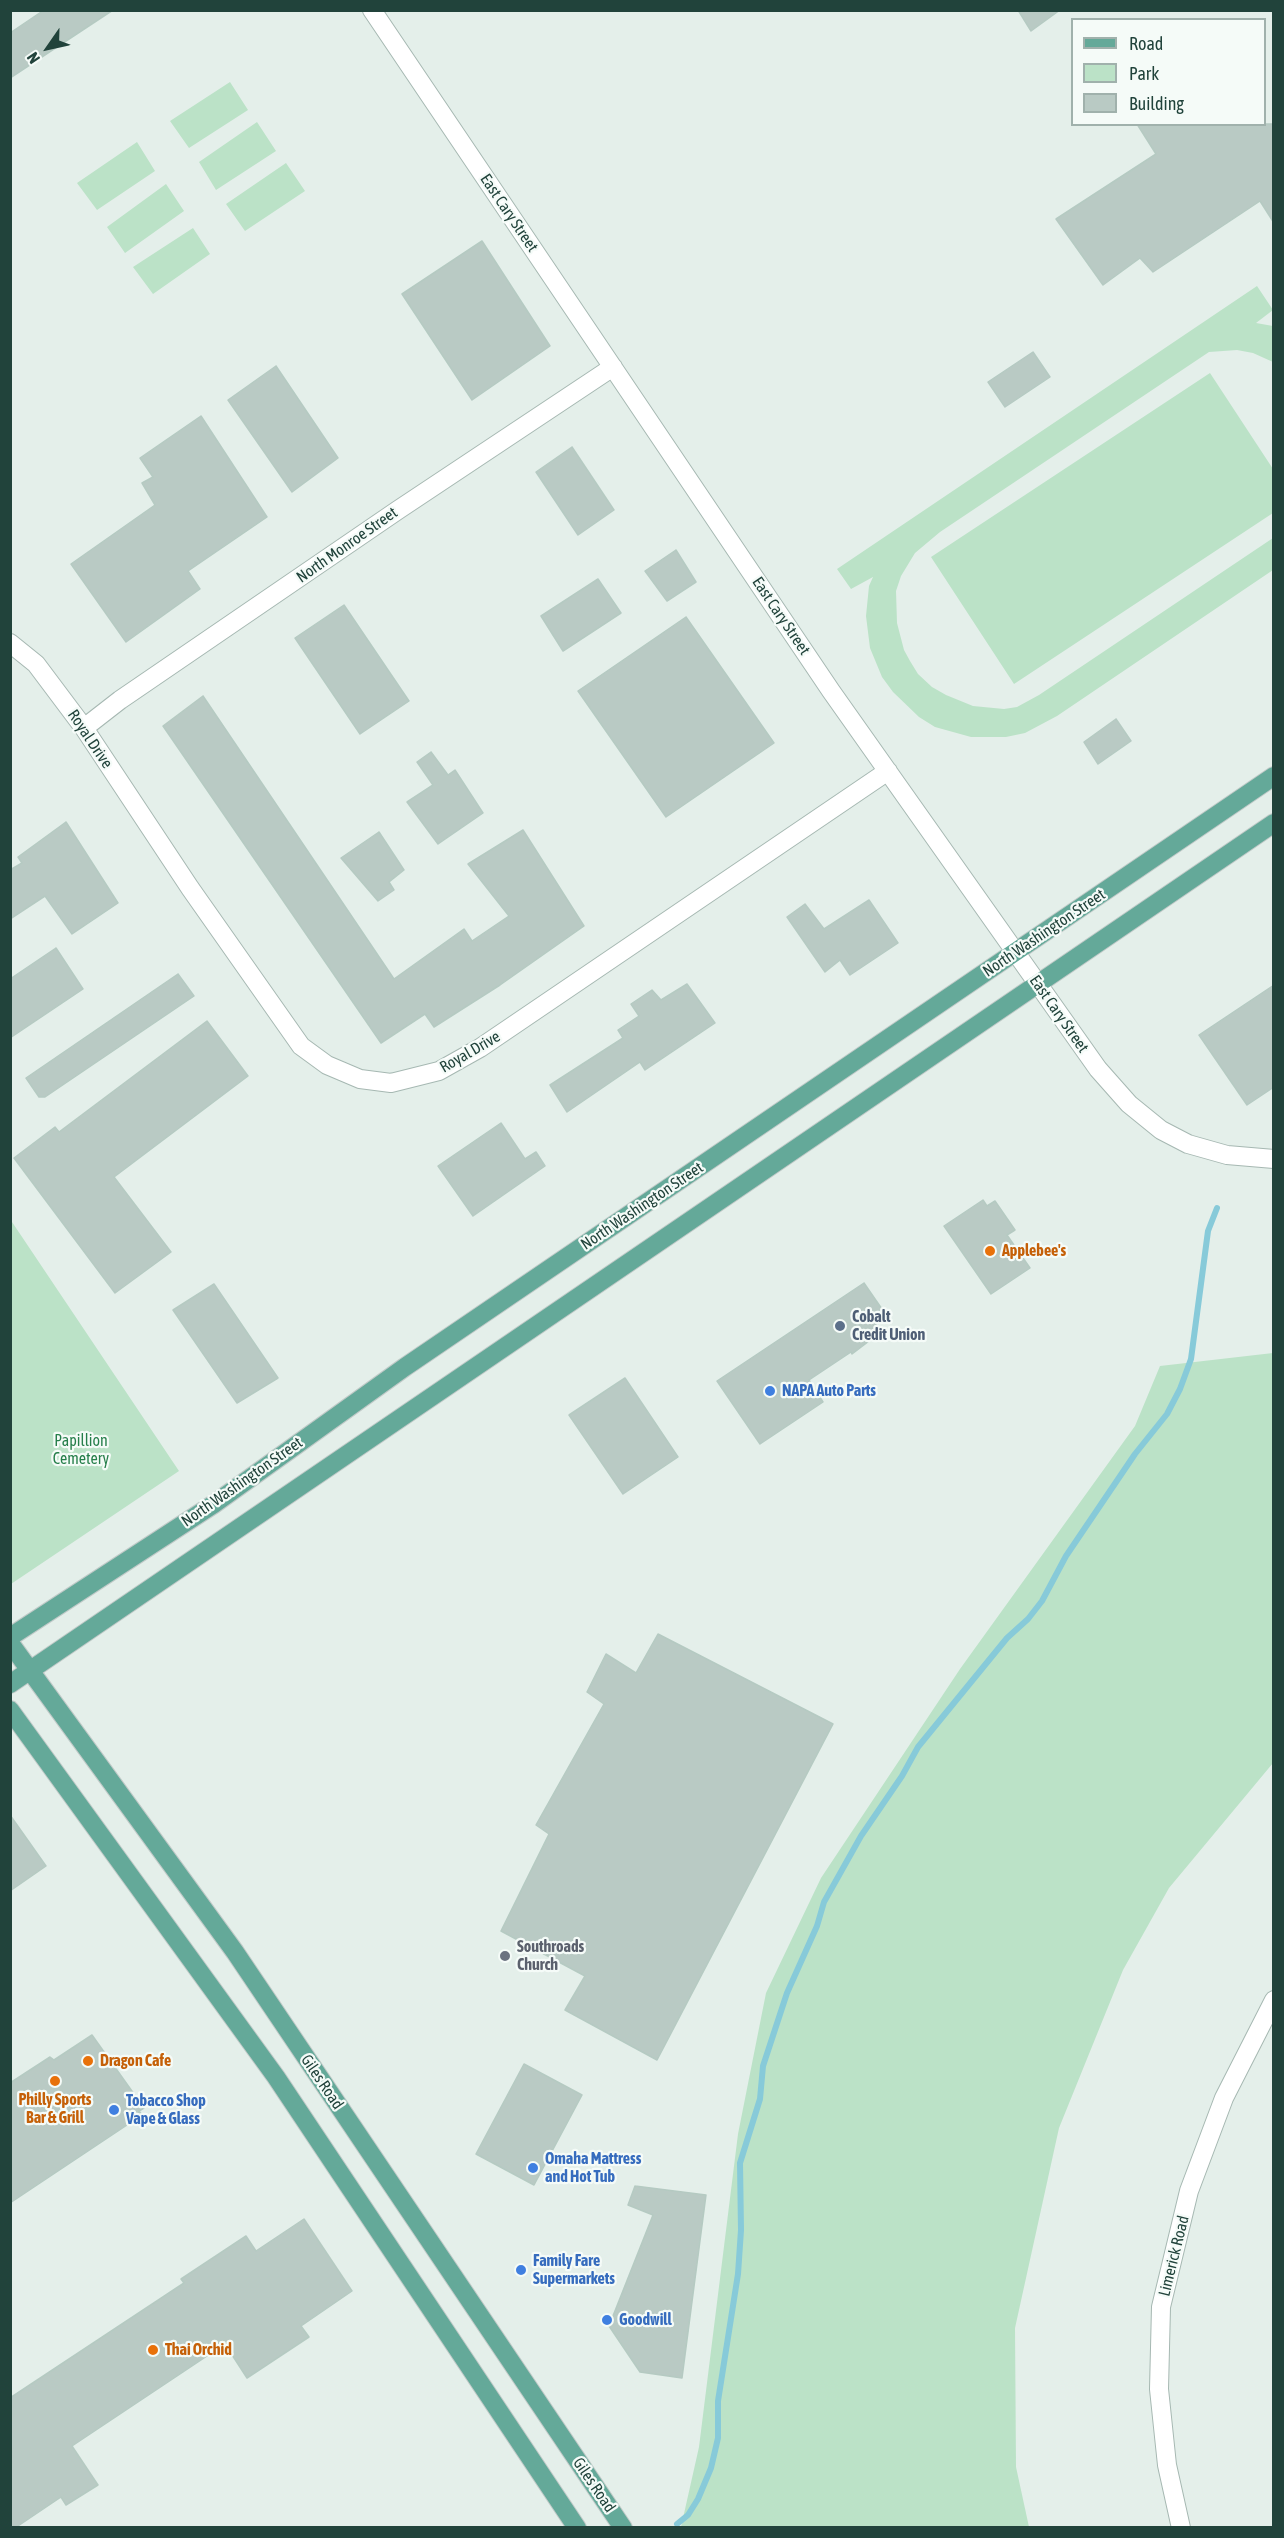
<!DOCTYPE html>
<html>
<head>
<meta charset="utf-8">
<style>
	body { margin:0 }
	#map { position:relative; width:1284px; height:2538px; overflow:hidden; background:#e4efea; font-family:"Asap Condensed",sans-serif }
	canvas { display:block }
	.frame { position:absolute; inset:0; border:12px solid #21433b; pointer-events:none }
	.legend { position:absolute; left:1071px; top:18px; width:195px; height:108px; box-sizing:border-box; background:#f5fbf8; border:2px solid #a0b1ac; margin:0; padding:8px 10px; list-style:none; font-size:18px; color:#21433b }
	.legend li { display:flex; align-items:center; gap:12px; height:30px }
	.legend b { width:30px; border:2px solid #a0b1ac }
	.north { position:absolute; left:18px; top:18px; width:60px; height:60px; -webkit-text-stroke:4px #f5fbf8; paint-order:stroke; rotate:236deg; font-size:16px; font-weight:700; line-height:24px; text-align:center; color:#21433b }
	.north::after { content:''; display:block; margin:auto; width:21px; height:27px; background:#21433b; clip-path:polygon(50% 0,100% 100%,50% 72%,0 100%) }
</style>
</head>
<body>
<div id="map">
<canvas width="1284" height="2538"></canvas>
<div class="frame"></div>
<ul class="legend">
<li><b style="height:8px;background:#64a999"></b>Road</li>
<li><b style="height:16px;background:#bbe2c7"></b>Park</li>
<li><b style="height:16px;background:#b9cac4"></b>Building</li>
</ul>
<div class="north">N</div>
</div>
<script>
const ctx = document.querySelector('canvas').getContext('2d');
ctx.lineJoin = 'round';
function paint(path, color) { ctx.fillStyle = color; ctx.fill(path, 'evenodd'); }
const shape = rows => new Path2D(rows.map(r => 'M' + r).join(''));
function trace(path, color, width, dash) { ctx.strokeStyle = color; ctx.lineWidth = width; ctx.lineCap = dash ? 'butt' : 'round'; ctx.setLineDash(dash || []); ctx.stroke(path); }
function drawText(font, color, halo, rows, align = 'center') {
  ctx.font = font + ' "Asap Condensed",sans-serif'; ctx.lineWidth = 4.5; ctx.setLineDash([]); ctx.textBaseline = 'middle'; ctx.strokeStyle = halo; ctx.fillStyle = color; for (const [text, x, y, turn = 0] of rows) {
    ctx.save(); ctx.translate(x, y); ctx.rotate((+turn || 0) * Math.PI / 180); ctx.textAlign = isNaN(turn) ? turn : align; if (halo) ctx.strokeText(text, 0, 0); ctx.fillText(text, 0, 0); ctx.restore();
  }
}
paint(shape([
	[230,82,248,110,189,148,170,121],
	[257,122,276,151,216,190,199,162],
	[137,142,155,171,97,210,77,183],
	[286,163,305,191,245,231,226,204],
	[166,184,184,211,125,253,107,227],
	[193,228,210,254,153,294,133,267],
	[1257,286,1273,310,1256,323,1273,326,1273,362,1253,353,1237,350,1209,352,940,532,915,553,901,576,896,591,897,623,904,650,910,661,918,674,932,687,946,695,973,706,1004,709,1017,707,1039,695,1273,538,1273,570,1057,716,1025,733,1006,737,971,737,935,727,919,717,893,692,882,677,870,648,866,616,869,586,873,577,851,589,837,569],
	[1210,373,1273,469,1273,513,1014,684,931,557],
	[10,1219,179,1471,11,1584,10,1584],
	[1273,1353,1273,1763,1169,1888,1123,1970,1059,2128,1015,2328,1016,2467,1029,2527,681,2527,699,2447,738,2134,766,1993,821,1878,960,1669,1135,1426,1160,1366]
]), '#bbe2c7');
trace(shape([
	[677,2524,688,2515,698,2499,711,2468,718,2438,718,2401,738,2274,741,2230,740,2163,760,2099,763,2066,787,1993,817,1926,824,1902,861,1836,902,1776,918,1747,1007,1638,1028,1619,1042,1601,1066,1556,1135,1454,1167,1414,1180,1389,1191,1359,1208,1231,1217,1208]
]), '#87cad9', 6);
const building = shape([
	[44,10,113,10,10,78,10,33,44,10],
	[1018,10,1060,10,1031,31,1018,10],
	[1137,124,1274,124,1274,223,1260,201,1153,272,1140,258,1103,285,1056,219,1156,154,1137,124],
	[482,241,550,346,472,400,402,294,482,241],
	[1033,352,1050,377,1005,407,988,382,1033,352],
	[276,366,338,458,292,492,228,400,276,366],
	[201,416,267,517,188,571,200,589,126,642,71,564,155,505,142,483,153,477,140,458,201,416],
	[572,447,614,510,578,535,536,472,572,447],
	[676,550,696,582,667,601,645,571,676,550],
	[598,579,621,613,563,651,541,616,598,579],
	[344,605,409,701,360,734,295,638,344,605],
	[686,617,774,743,666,817,578,691,686,617],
	[203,696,394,979,464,929,472,941,509,916,468,864,523,830,584,926,500,985,434,1027,425,1014,381,1043,163,726,203,696],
	[1116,719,1131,741,1098,764,1084,742,1116,719],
	[431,752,448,775,455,770,483,813,438,844,407,802,433,785,417,762,431,752],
	[66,822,118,903,72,934,45,896,10,919,10,870,22,863,18,857,66,822],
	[379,832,404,870,389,882,394,890,378,901,341,858,379,832],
	[869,900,898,943,850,975,840,960,825,972,787,917,805,904,824,929,869,900],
	[56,948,83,989,10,1038,10,979,56,948],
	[178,974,194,996,45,1097,39,1097,26,1078,178,974],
	[687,984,715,1023,645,1070,640,1062,567,1112,550,1085,623,1038,618,1030,639,1016,631,1004,652,990,661,1000,687,984],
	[1274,985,1274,1087,1247,1105,1199,1035,1274,985],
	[207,1021,248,1076,114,1177,171,1252,115,1293,14,1158,55,1127,59,1132,207,1021],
	[501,1123,525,1159,536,1152,545,1166,473,1216,438,1166,501,1123],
	[983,1200,987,1206,995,1201,1015,1230,1007,1235,1030,1268,991,1294,944,1226,983,1200],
	[864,1283,884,1312,873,1320,881,1332,852,1354,851,1352,809,1380,823,1402,760,1444,717,1381,864,1283],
	[214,1284,278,1378,237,1403,173,1310,214,1284],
	[625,1378,678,1457,623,1494,569,1415,625,1378],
	[658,1634,833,1724,657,2060,565,2010,585,1976,501,1931,549,1834,536,1825,604,1704,587,1692,606,1654,636,1673,658,1634],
	[10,1815,46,1866,10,1891,10,1815],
	[92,2035,144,2108,139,2111,142,2115,10,2203,10,2083,50,2057,54,2060,92,2035],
	[524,2064,582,2095,534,2185,476,2154,524,2064],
	[635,2186,706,2195,682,2378,640,2372,609,2326,653,2215,628,2205,635,2186],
	[304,2219,352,2291,301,2326,309,2337,247,2378,225,2344,72,2446,98,2485,66,2505,61,2497,15,2528,10,2528,10,2398,184,2283,181,2279,246,2236,256,2251,304,2219]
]);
paint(building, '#b9cac4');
trace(building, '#b5cac2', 1.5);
const minor = shape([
	[372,10,831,691,1098,1069,1129,1104,1161,1130,1188,1144,1227,1155,1274,1159],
	[10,643,36,664,84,728,190,888,301,1046,327,1065,360,1079,391,1083,439,1071,480,1048,888,771],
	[84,728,120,700,398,510,613,367],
	[1181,2528,1167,2465,1159,2389,1161,2307,1189,2191,1224,2098,1274,2000]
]);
const major = shape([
	[10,1637,214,1504,405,1367,1274,776],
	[10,1643,235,1952,623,2528],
	[10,1684,1274,823],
	[10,1710,276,2077,577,2528]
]);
trace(minor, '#a6b8b2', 20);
trace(major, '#c1cac8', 20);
trace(minor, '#fff', 18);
trace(major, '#64a999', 18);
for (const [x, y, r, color] of [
	[990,1251,6,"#e8710a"],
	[840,1326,6,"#5c6f8a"],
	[770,1391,6,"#3f7fe0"],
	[505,1956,6,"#6b7280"],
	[88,2061,6,"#e8710a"],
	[55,2081,6,"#e8710a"],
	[114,2110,6,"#3f7fe0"],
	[533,2168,6,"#3f7fe0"],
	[521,2270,6,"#3f7fe0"],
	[607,2320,6,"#3f7fe0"],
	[153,2350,6,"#e8710a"]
]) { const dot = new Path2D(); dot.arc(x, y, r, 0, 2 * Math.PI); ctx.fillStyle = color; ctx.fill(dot); trace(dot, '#f5fbf8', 2); }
drawText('16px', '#21433b', '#f5fbf8', [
	["East Cary Street",509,213,56],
	["North Monroe Street",347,545,-35],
	["East Cary Street",781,616,56],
	["Royal Drive",90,739,56],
	["North Washington Street",1044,933,-34],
	["East Cary Street",1059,1014,55],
	["Royal Drive",470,1052,-30],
	["North Washington Street",642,1206,-34],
	["North Washington Street",242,1482,-35],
	["Giles Road",322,2082,56],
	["Limerick Road",1174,2256,-76],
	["Giles Road",594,2485,56]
]);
drawText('bold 16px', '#c56008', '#f5fbf8', [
	["Applebee's",1002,1251],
	["Dragon Cafe",100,2061],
	["Philly Sports",55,2100,"center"],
	["Bar & Grill",55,2118,"center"],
	["Thai Orchid",165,2350]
], 'left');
drawText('bold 16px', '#4e5e75', '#f5fbf8', [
	["Cobalt",852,1317],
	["Credit Union",852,1335]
], 'left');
drawText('bold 16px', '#366cbe', '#f5fbf8', [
	["NAPA Auto Parts",782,1391],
	["Tobacco Shop",126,2101],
	["Vape & Glass",126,2119],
	["Omaha Mattress",545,2159],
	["and Hot Tub",545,2177],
	["Family Fare",533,2261],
	["Supermarkets",533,2279],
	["Goodwill",619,2320]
], 'left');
drawText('16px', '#267f4b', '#f5fbf8', [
	["Papillion",81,1441],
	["Cemetery",81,1459]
]);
drawText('bold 16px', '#5b616d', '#f5fbf8', [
	["Southroads",517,1947],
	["Church",517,1965]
], 'left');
</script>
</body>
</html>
